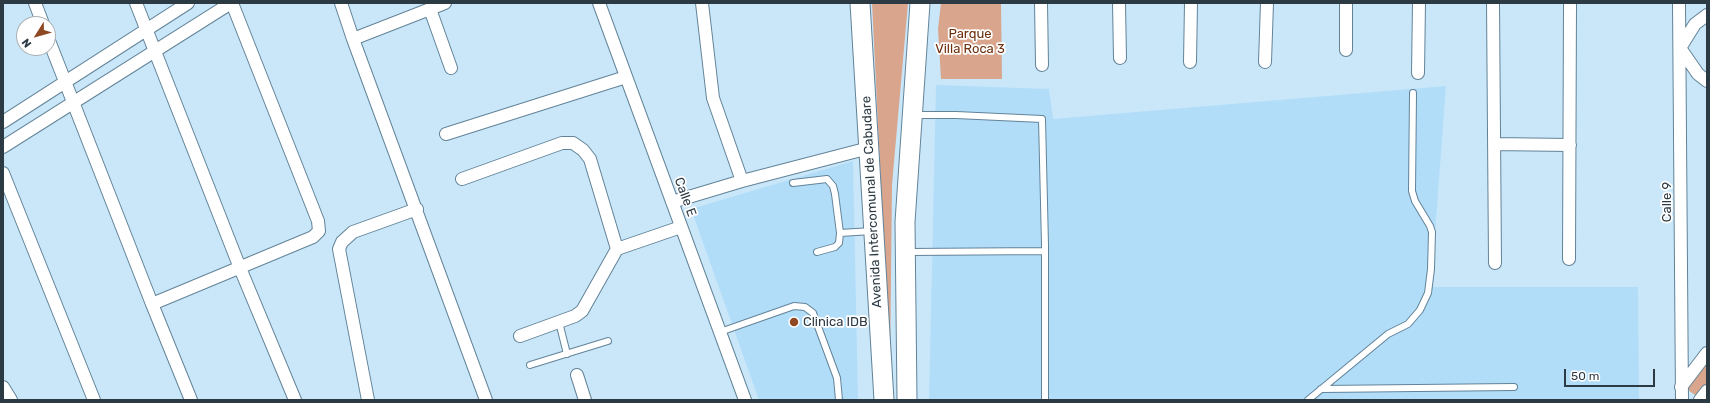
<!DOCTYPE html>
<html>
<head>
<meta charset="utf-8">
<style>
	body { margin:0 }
	#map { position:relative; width:1710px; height:403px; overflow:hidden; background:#cae7fa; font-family:Rubik,sans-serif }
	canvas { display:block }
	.frame { position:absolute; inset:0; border:4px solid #2c3a44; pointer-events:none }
	.north { position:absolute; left:16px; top:16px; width:40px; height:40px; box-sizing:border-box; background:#fff; border:1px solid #abb0b4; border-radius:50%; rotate:233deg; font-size:11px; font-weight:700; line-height:16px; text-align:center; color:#2c3a44 }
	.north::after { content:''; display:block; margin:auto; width:14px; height:18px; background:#8f4824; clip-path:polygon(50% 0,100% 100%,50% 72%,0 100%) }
	.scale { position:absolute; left:1564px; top:369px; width:91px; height:18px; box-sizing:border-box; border:2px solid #2c3a44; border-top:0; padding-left:5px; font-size:12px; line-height:14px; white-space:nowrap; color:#2c3a44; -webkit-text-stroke:3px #fff; paint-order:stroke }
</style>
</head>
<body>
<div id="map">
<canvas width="1710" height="403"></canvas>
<div class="frame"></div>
<div class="north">N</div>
<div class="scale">50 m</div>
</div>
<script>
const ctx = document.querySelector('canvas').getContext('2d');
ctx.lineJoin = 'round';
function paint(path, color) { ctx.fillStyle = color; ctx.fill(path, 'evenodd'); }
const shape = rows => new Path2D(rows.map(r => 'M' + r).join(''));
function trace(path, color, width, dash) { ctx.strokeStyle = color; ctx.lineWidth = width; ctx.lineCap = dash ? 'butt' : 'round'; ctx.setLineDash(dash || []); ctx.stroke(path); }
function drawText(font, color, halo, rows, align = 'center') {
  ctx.font = font + ' Rubik,sans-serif'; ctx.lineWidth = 3.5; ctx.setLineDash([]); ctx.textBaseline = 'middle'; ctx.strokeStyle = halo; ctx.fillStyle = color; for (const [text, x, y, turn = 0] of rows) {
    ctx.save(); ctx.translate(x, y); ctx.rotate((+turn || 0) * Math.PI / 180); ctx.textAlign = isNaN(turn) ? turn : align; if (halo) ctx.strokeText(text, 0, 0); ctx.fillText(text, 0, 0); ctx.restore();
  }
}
paint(shape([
	[936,85,1049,89,1053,119,1446,86,1431,287,1638,287,1639,400,929,400],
	[853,161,858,400,759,400,691,209]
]), '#b2ddf9');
paint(shape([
	[872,3,908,3,892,185,890,368],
	[941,3,1001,3,1002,79,941,79,938,29],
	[1707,359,1707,384,1698,397,1685,388]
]), '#d9a58c');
const service = shape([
	[915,115,956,115,1042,119,1045,245,1045,400],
	[793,183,827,179,833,186,835,194,840,233,872,231],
	[817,252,835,247,839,243,840,233],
	[908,252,1045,251],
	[559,322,567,354],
	[720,332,794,306,805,307,813,313,837,378,839,400],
	[530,365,608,341],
	[1321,389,1514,387],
	[1308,400,1388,334,1408,324,1420,310,1428,293,1431,269,1432,232,1430,226,1415,201,1412,191,1413,93]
]);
const minor = shape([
	[35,3,43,24],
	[136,3,240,268,295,400],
	[341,3,353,39,486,400],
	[599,3,745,400],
	[702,3,713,98,742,181],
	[1041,3,1042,65],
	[1119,3,1120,58],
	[1346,3,1346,50],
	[1493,3,1495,263],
	[1679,3,1682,400],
	[430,9,445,3],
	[1707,15,1695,24,1680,48,1698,74,1707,81],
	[48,38,152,304,313,237,319,231,318,221,232,3],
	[353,39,430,9,451,68],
	[1190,62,1191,3],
	[1265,62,1267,3],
	[1418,73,1419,3],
	[3,122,188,3],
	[446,134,626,77],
	[1494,144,1570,145],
	[3,147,231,3],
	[3,173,94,400],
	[462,179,562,143,573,143,583,150,590,159,617,249],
	[672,202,742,181,869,148],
	[1569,259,1570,3],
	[152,304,191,400],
	[520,336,575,316,582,311,617,249,681,227],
	[577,375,585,400],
	[3,387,11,400],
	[1681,387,1707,353],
	[368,400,339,249,342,242,353,232,417,209],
	[1700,400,1707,391]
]);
const trunk = shape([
	[860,3,884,400],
	[907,400,905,222,920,3]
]);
trace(service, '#628398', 8);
trace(minor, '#628398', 14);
trace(trunk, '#628398', 21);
trace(service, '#fff', 6);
trace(minor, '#fff', 12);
trace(trunk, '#fff', 19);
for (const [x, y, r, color] of [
	[794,322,5,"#8f4824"]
]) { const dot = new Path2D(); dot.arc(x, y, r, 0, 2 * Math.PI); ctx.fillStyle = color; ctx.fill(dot); trace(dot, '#fff', 1.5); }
drawText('13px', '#6d2f0c', '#fff', [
	["Parque",970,34],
	["Villa Roca 3",970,49]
]);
drawText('13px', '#2c3a44', '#fff', [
	["Calle E",685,197,70],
	["Avenida Intercomunal de Cabudare",872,202,-93],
	["Calle 9",1667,202,-90]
]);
drawText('13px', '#2c3a44', '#fff', [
	["Clinica IDB",803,322]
], 'left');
</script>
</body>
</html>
